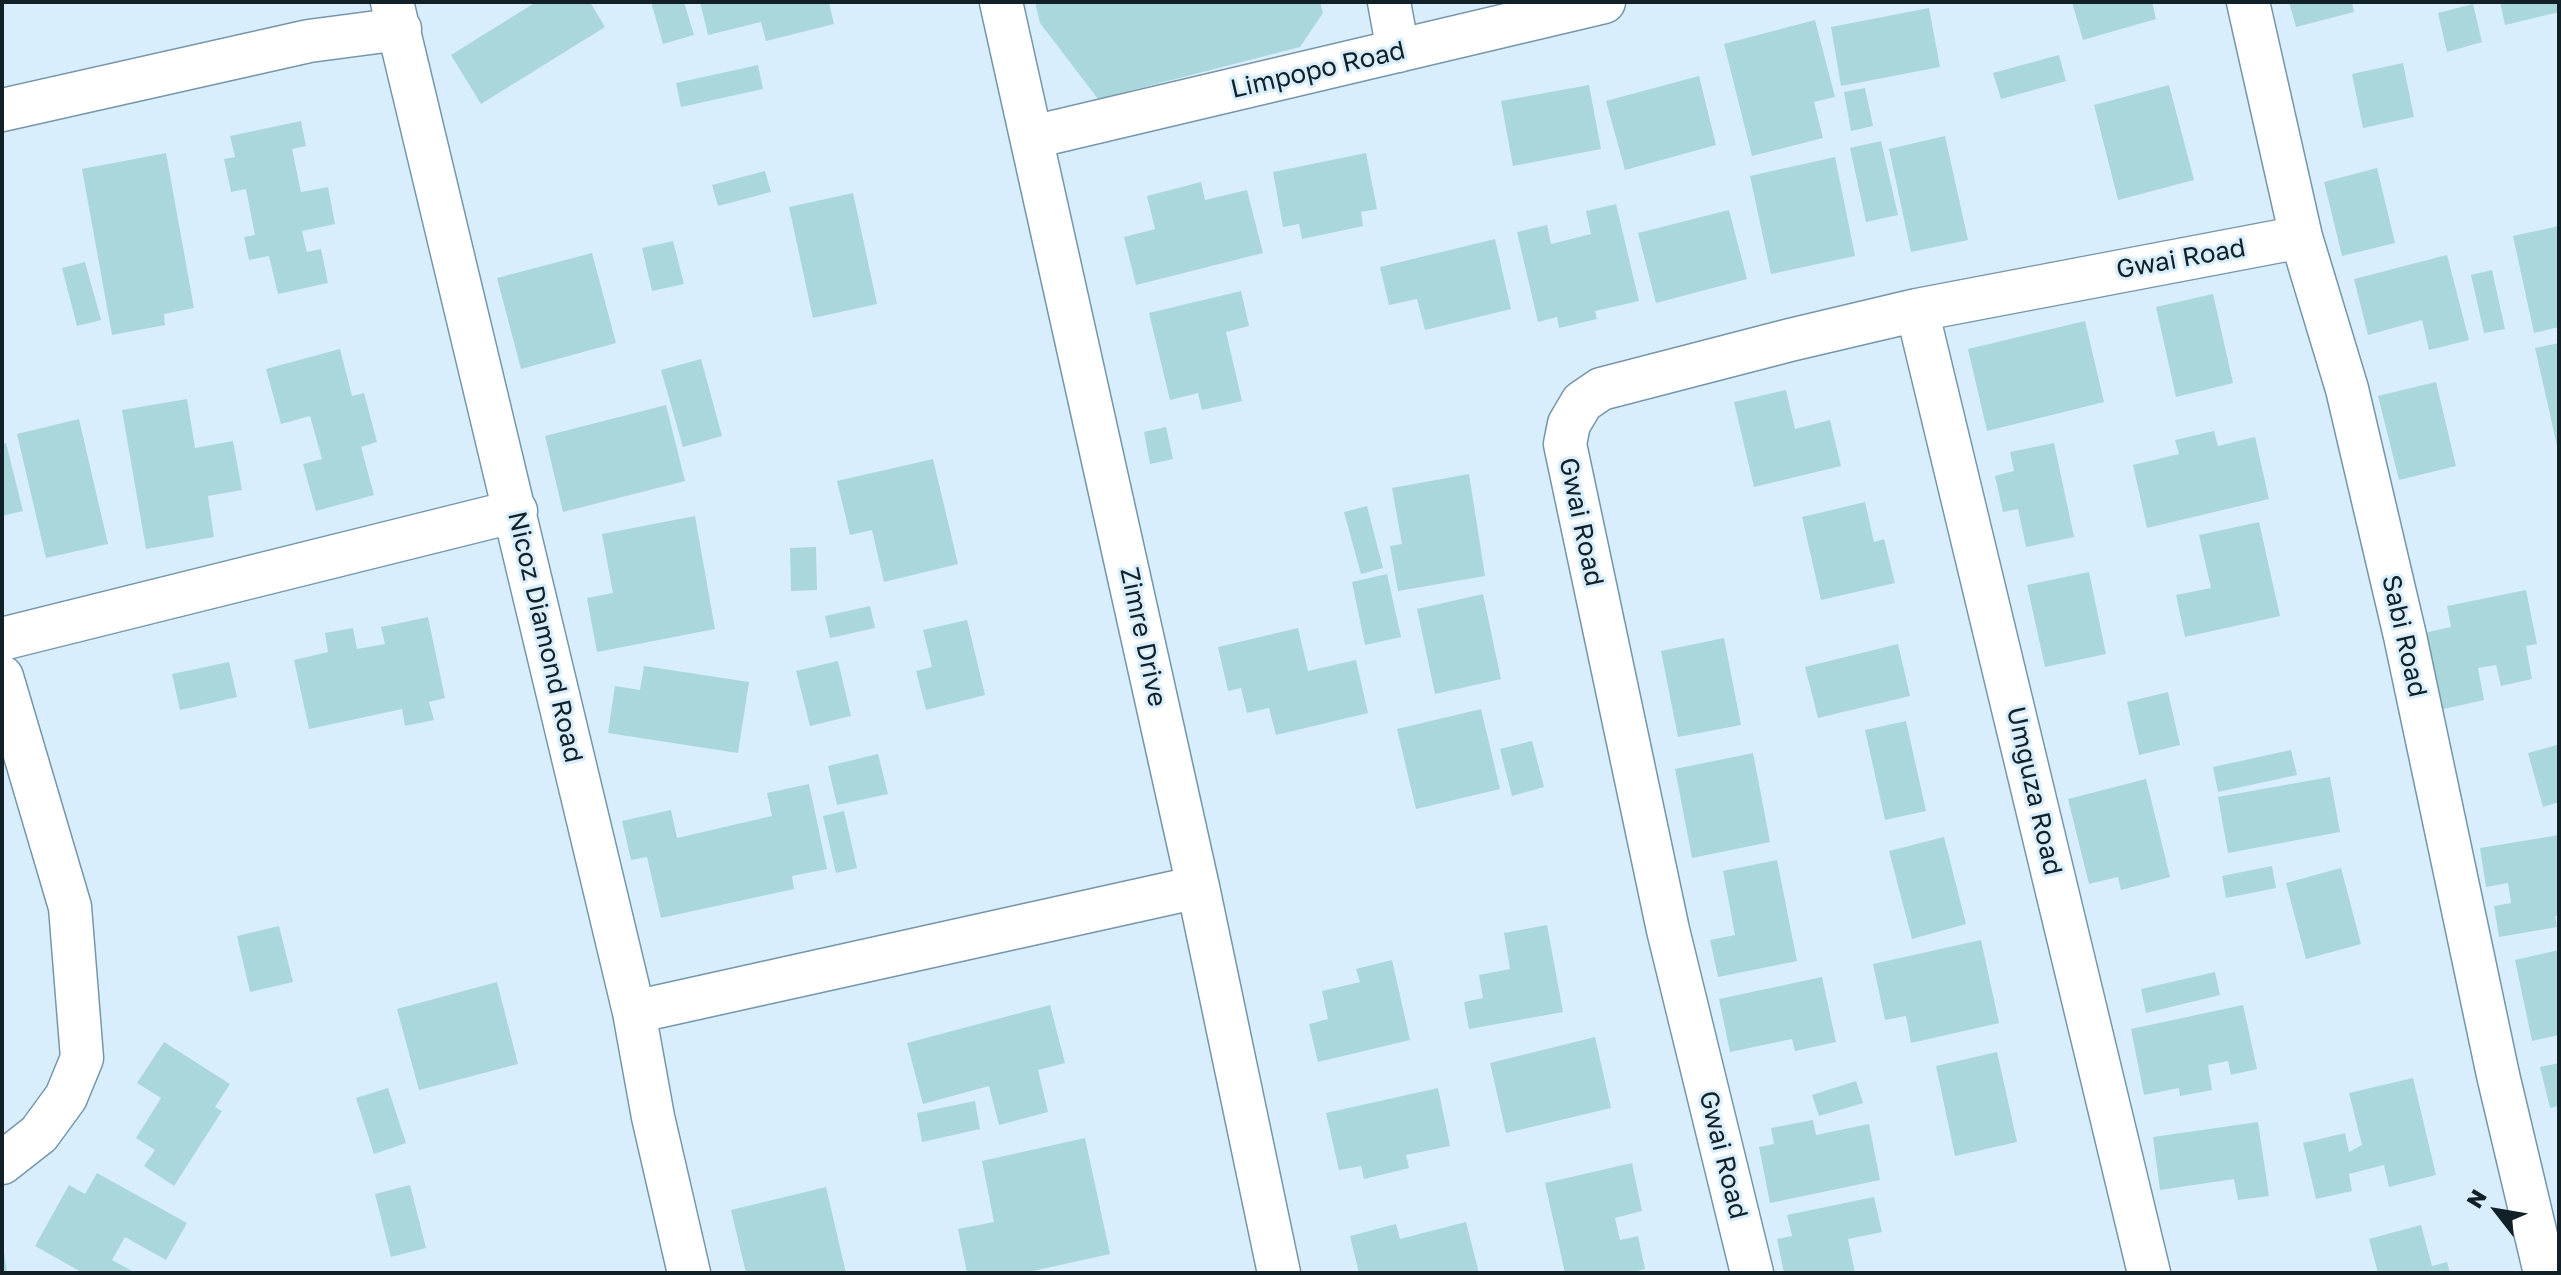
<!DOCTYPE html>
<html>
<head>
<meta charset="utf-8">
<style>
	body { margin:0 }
	#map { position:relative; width:2561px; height:1275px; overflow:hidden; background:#d9eefc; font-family:"Golos Text",sans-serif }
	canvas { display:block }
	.frame { position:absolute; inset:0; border:4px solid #122028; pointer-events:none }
	.north { position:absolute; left:2457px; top:1171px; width:80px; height:80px; -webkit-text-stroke:6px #d9eefc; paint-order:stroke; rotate:301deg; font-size:22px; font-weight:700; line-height:32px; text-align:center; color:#122028 }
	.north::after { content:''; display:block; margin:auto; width:28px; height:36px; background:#122028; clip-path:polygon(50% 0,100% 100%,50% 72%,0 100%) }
</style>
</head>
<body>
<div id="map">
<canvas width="2561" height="1275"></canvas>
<div class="frame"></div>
<div class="north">N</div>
</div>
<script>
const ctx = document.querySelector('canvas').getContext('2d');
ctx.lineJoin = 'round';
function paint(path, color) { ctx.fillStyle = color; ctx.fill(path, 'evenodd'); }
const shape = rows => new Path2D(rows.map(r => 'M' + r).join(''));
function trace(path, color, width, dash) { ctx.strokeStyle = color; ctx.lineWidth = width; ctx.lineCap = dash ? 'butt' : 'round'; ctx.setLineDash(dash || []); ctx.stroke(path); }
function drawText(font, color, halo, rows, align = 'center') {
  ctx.font = font + ' "Golos Text",sans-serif'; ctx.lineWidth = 6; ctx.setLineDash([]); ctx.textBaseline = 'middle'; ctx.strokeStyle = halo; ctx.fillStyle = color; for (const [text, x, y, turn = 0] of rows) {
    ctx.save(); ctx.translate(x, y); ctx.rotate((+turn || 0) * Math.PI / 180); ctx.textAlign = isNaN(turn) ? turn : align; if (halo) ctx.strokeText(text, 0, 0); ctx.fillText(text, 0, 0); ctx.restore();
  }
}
paint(shape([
	[536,2,590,2,605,27,481,104,451,55],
	[651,2,684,2,694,35,663,44],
	[700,2,829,2,834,24,766,41,761,22,708,35],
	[1035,2,1320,2,1323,13,1300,47,1098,99,1040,23],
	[2072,2,2152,2,2156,19,2083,40],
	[2289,2,2352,2,2354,12,2296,27],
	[2500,2,2559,2,2559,12,2505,25],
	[2473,4,2482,42,2447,52,2438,13],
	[1929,8,1940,67,1841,86,1831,27],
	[1815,20,1835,97,1814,102,1823,138,1752,156,1724,44],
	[2059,55,2066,81,2001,99,1993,73],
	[2403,63,2414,117,2363,128,2352,74],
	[758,65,763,89,681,107,676,83],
	[1699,76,1716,145,1625,170,1606,101],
	[1589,85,1601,149,1513,166,1501,101],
	[2169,85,2194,180,2118,200,2094,105],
	[1865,88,1873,126,1851,131,1844,92],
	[301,121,306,146,292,149,301,192,328,187,335,224,302,231,307,252,321,249,328,283,278,294,269,256,249,260,244,237,255,235,246,189,231,192,224,159,235,157,230,136],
	[1945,136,1968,240,1911,252,1889,149],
	[1881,141,1898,215,1866,222,1850,148],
	[166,153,194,308,164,314,165,325,112,335,82,169],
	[1366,153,1377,209,1361,212,1363,226,1302,239,1299,224,1283,227,1273,172],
	[1835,157,1855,256,1771,274,1750,176],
	[2377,168,2395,243,2342,256,2324,182],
	[765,171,771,192,718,206,712,185],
	[1201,182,1205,200,1247,190,1263,253,1136,285,1124,237,1155,229,1147,196],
	[853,193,877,304,813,318,789,207],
	[1616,204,1639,301,1595,311,1597,319,1559,328,1557,317,1538,322,1517,232,1547,225,1551,244,1591,234,1586,211],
	[1729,210,1747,279,1656,303,1638,233],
	[2559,226,2559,327,2534,333,2513,236],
	[1495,239,1511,309,1425,330,1417,299,1389,305,1380,267],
	[673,241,684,284,652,291,642,248],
	[592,253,616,343,521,369,497,278],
	[2447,255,2469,340,2429,350,2422,320,2368,335,2354,279],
	[85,262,101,320,77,326,62,268],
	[2492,270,2505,329,2484,333,2471,275],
	[1241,291,1249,326,1226,332,1242,401,1202,410,1198,393,1170,400,1149,313],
	[2213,294,2233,383,2176,397,2156,307],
	[2085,321,2104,402,1987,431,1968,349],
	[2559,343,2559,450,2558,450,2535,348],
	[340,349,352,396,364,393,377,442,361,447,374,495,316,511,303,464,322,459,310,416,281,424,266,369],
	[701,359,722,436,683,447,661,370],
	[2436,382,2456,466,2399,480,2378,396],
	[1786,390,1795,429,1830,420,1841,466,1754,487,1734,402],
	[187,399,195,448,233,441,242,490,208,496,214,537,146,549,122,410],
	[666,405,685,481,563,512,545,436],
	[79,419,108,544,46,558,17,434],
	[1166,427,1173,459,1150,464,1144,432],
	[2214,431,2218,446,2255,437,2269,499,2147,528,2133,465,2179,454,2175,440],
	[6,443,23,511,2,516,2,444],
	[2054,443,2074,537,2026,547,2018,509,2003,512,1995,476,2014,471,2010,452],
	[933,459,958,564,884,582,872,530,850,535,837,481],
	[1469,474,1485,576,1398,591,1390,546,1402,544,1392,488],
	[1865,502,1874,542,1884,539,1895,583,1821,600,1802,517],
	[1367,506,1383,568,1361,574,1344,512],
	[695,516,715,629,597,652,587,598,613,593,602,534],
	[2259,522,2280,616,2185,637,2176,595,2211,588,2199,535],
	[816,547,817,590,791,591,790,548],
	[2089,572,2106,654,2045,667,2027,585],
	[1387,574,1401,637,1365,645,1352,582],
	[2526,590,2537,644,2526,646,2532,679,2501,686,2496,665,2478,668,2484,700,2439,710,2424,633,2451,627,2447,606],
	[1483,594,1501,679,1435,694,1417,609],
	[870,606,875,628,830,638,825,616],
	[428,617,445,698,429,702,434,720,405,726,402,709,309,729,294,660,328,652,325,633,353,628,357,649,385,644,381,627],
	[967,620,985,695,926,710,916,671,932,667,923,630],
	[1298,628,1308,671,1356,660,1368,713,1276,735,1269,708,1247,713,1241,688,1228,691,1218,647],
	[1724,638,1741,725,1678,737,1661,651],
	[1898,644,1910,696,1818,718,1805,667],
	[838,661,851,716,810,726,796,671],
	[229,662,237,697,180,710,172,674],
	[644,666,749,682,738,753,608,733,615,686,640,690],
	[2168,692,2180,745,2139,755,2127,702],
	[1481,709,1500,789,1416,809,1397,729],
	[1906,721,1926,811,1885,820,1865,730],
	[1532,741,1544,787,1512,796,1500,749],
	[2557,745,2559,802,2543,807,2528,753],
	[2291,750,2297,775,2218,792,2213,767],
	[1753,753,1770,842,1692,858,1675,769],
	[878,754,888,794,837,805,828,766],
	[2330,777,2340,832,2228,853,2218,797],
	[2146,779,2170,877,2121,890,2118,877,2089,884,2068,799],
	[809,784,827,869,792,876,794,889,661,918,647,857,631,860,622,821,671,810,677,838,772,816,767,793],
	[844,811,857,868,836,873,823,816],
	[2559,835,2559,916,2555,916,2557,927,2499,937,2494,906,2511,903,2508,883,2486,887,2480,848],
	[1944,837,1966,924,1912,939,1889,851],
	[1777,860,1797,961,1718,977,1710,940,1735,935,1723,871],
	[2272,866,2276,888,2226,898,2222,876],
	[2341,868,2361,944,2306,959,2286,883],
	[1547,925,1563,1012,1469,1029,1464,1002,1483,998,1479,975,1510,969,1504,933],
	[279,926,293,982,250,992,237,936],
	[1981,940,1999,1023,1911,1043,1906,1016,1885,1020,1873,964],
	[2559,950,2559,1035,2532,1041,2515,960],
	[1392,960,1410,1040,1318,1062,1309,1024,1328,1019,1322,991,1360,982,1356,969],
	[2215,972,2220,995,2146,1013,2141,989],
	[1822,977,1836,1042,1795,1051,1792,1039,1730,1052,1719,999],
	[497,982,518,1064,419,1090,397,1009],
	[1050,1005,1065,1063,1038,1070,1048,1112,999,1125,989,1086,923,1104,907,1043],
	[2243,1005,2257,1069,2231,1075,2228,1061,2208,1065,2212,1090,2180,1096,2179,1088,2144,1095,2131,1029],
	[1595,1037,1611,1108,1506,1133,1490,1063],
	[164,1042,230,1084,215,1107,222,1111,174,1186,144,1166,155,1150,136,1138,161,1098,137,1083],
	[1997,1052,2017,1142,1955,1156,1936,1066],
	[2559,1063,2559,1106,2550,1108,2540,1067],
	[2413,1078,2436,1175,2389,1187,2384,1165,2349,1174,2352,1191,2316,1199,2303,1143,2345,1133,2349,1152,2362,1145,2349,1093],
	[1856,1081,1863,1103,1819,1116,1812,1095],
	[388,1088,406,1143,374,1154,356,1098],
	[1438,1088,1450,1146,1406,1155,1409,1168,1364,1179,1361,1166,1339,1170,1326,1113],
	[975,1101,980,1129,922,1142,917,1113],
	[1813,1120,1816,1135,1869,1124,1880,1180,1770,1203,1759,1147,1774,1144,1771,1128],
	[2258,1122,2269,1196,2238,1200,2234,1179,2160,1190,2153,1137],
	[1085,1138,1110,1254,1024,1273,967,1273,958,1229,994,1222,982,1161],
	[1632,1163,1642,1211,1615,1218,1620,1240,1638,1236,1645,1269,1629,1273,1565,1273,1545,1183],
	[97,1173,187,1223,166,1260,125,1237,112,1260,136,1273,83,1273,35,1246,69,1185,85,1194],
	[410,1185,426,1248,391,1257,375,1194],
	[826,1187,846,1273,746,1273,731,1210],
	[1874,1197,1882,1232,1848,1239,1855,1273,1784,1273,1777,1239,1792,1236,1787,1215],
	[1466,1222,1479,1273,1359,1273,1350,1236,1396,1224,1400,1239],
	[2421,1225,2432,1266,2447,1262,2450,1273,2378,1273,2369,1239],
	[2,1252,4,1252,7,1273,2,1273]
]), '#a9d7db');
const minor = shape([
	[392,2,634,1012,653,1117,689,1273],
	[1001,2,1198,887,1279,1273],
	[1389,2,1398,51],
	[2248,2,2301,237,2347,389,2405,636,2498,1075,2545,1273],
	[2,110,309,41,400,29],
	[1033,137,1604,2],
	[1917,310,2149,1273],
	[2,639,516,511],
	[2,677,70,907,82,1058,66,1097,39,1134,2,1163],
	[634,1012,1198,887],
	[1752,1273,1668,930,1565,444,1569,424,1582,402,1601,389,1790,340,1917,310,2301,237]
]);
trace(minor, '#7696ac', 45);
trace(minor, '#fff', 42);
drawText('26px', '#122028', '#d9eefc', [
	["Limpopo Road",1318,70,-13],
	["Gwai Road",2181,259,-10],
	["Gwai Road",1581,522,78],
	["Sabi Road",2404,636,77],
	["Nicoz Diamond Road",545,637,77],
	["Zimre Drive",1143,637,78],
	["Umguza Road",2034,791,77],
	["Gwai Road",1723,1155,76]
]);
</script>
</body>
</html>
